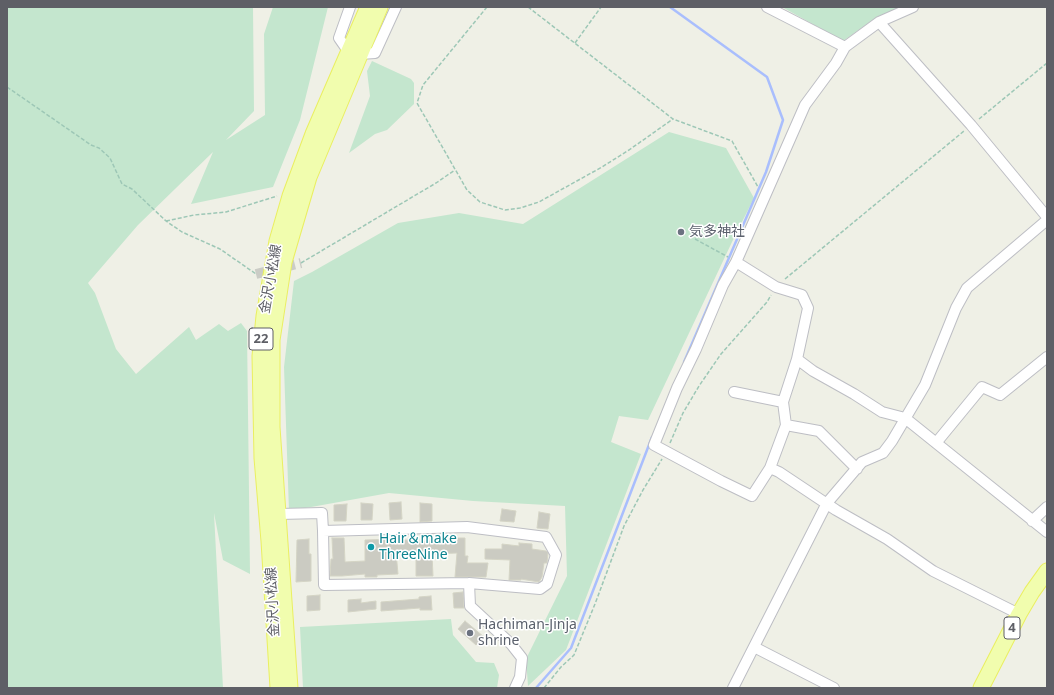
<!DOCTYPE html>
<html>
<head>
<meta charset="utf-8">
<style>
	body { margin:0 }
	#map { position:relative; width:1054px; height:695px; overflow:hidden; background:#eff0e6; font-family:"Noto Sans",sans-serif }
	canvas { display:block }
	.frame { position:absolute; inset:0; border:8px solid #5e5f66; pointer-events:none }
</style>
</head>
<body>
<div id="map">
<canvas width="1054" height="695"></canvas>
<div class="frame"></div>
</div>
<script>
const ctx = document.querySelector('canvas').getContext('2d');
ctx.lineJoin = 'round';
function paint(path, color) { ctx.fillStyle = color; ctx.fill(path, 'evenodd'); }
const shape = rows => new Path2D(rows.map(r => 'M' + r).join(''));
function trace(path, color, width, dash) { ctx.strokeStyle = color; ctx.lineWidth = width; ctx.lineCap = dash ? 'butt' : 'round'; ctx.setLineDash(dash || []); ctx.stroke(path); }
function drawText(font, color, halo, rows, align = 'center') {
  ctx.font = font + ' "Noto Sans","Noto Sans JP",sans-serif'; ctx.lineWidth = 3; ctx.setLineDash([]); ctx.textBaseline = 'middle'; ctx.strokeStyle = halo; ctx.fillStyle = color; for (const [text, x, y, turn = 0] of rows) {
    ctx.save(); ctx.translate(x, y); ctx.rotate((+turn || 0) * Math.PI / 180); ctx.textAlign = isNaN(turn) ? turn : align; if (halo) ctx.strokeText(text, 0, 0); ctx.fillText(text, 0, 0); ctx.restore();
  }
}
paint(shape([
	[7,7,253,7,254,111,226,140,265,115,264,34,273,7,328,7,300,120,273,187,191,204,213,152,138,225,88,283,95,293,116,349,136,374,189,327,196,340,219,324,228,331,241,323,247,331,250,574,223,560,214,513,223,688,7,688],
	[782,7,902,7,877,17,843,41],
	[372,61,411,79,414,83,414,104,387,130,375,134,349,153,370,96,367,71],
	[669,132,726,148,754,198,732,242,648,420,619,416,611,442,641,454,566,650,528,686,526,659,567,576,565,506,473,501,389,493,289,511,284,367,294,281,312,272,398,223,459,213,523,224],
	[451,619,453,635,476,662,494,663,499,675,497,688,303,688,300,627]
]), '#c4e6ce');
trace(shape([
	[670,7,767,77,783,120,766,172,684,362],
	[536,688,571,648,652,437]
]), '#a9befd', 2.5);
const building = shape([
	[401,502,402,519,390,520,389,503,401,502],
	[361,503,373,504,372,520,361,520,361,503],
	[420,503,432,504,432,521,420,522,420,503],
	[347,504,346,521,334,521,334,505,347,504],
	[502,509,516,511,514,522,500,521,502,509],
	[539,512,550,514,548,529,537,528,539,512],
	[332,538,344,538,345,562,365,561,365,540,395,539,395,540,413,540,413,542,432,541,432,543,454,542,455,538,465,538,465,556,468,556,467,563,488,563,486,577,455,577,457,553,432,554,433,576,416,576,416,552,396,552,398,574,377,575,377,577,365,577,365,574,342,576,330,576,331,559,333,559,332,538],
	[309,539,309,554,311,554,311,581,296,582,297,540,309,539],
	[519,543,532,544,532,549,546,551,548,553,547,563,544,563,542,577,539,582,521,579,521,580,509,580,510,560,485,559,485,549,502,549,502,544,519,546,519,543],
	[463,592,464,608,454,608,453,593,463,592],
	[320,595,320,610,307,611,307,596,320,595],
	[431,596,432,610,420,610,420,608,381,611,381,602,419,599,419,597,431,596],
	[361,599,361,603,376,601,376,609,348,612,348,600,361,599],
	[465,621,484,637,476,645,458,629,465,621]
]);
paint(building, '#cbcbc2');
trace(building, '#d4d4c5', 1);
trace(shape([
	[256,274,301,263]
]), '#cbccc6', 10, [10, 5]);
const street = shape([
	[767,7,845,47,879,22,913,7],
	[879,22,971,125,1047,217],
	[845,47,836,63,805,105,736,262,723,285,696,349,677,388,654,445,721,481,752,496,770,468,779,472,836,510,887,539,933,571,1019,614],
	[348,51,339,38,350,7],
	[360,54,375,53,396,7],
	[736,262,776,287,802,295,808,308,797,359,813,371,854,394,882,412,905,418,1047,532],
	[734,392,783,402],
	[786,425,819,431,857,469],
	[936,443,982,387,1000,395,1047,357],
	[770,468,786,425,783,402,797,359],
	[279,514,322,513,323,531,324,585,469,583,540,589,547,584,556,555,546,537,467,527,323,531],
	[1032,521,1047,507],
	[469,583,470,606,511,644,522,658,520,677,515,688],
	[754,647,834,688],
	[733,688,827,503,862,462,883,453,892,441,925,385,956,308,967,288,1047,220]
]);
const primary = shape([
	[278,688,269,541,262,458,260,356,264,316,277,241,290,196,313,134,368,7],
	[290,688,272,427,272,340,284,262,309,177,380,7],
	[981,688,1019,614,1032,592,1047,571]
]);
trace(street, '#bdbec4', 12);
trace(primary, '#eaef60', 17);
trace(shape([
	[487,7,423,85,417,103,467,190,480,202,505,210,520,208,539,202,602,167,629,150,673,119],
	[528,7,673,119,732,141,758,187],
	[575,43,601,7],
	[7,87,91,145,99,148,110,158,122,184,132,189,166,221,182,232,220,249,256,274],
	[979,119,1047,63],
	[166,221,194,215,226,212,277,196],
	[695,239,728,257],
	[301,263,436,183,455,170],
	[785,279,964,131],
	[670,443,683,413,699,386,721,354,767,302,771,295],
	[544,688,561,667,574,655,595,604,624,526,643,490,662,459]
]), '#9dc7b6', 1.5, [4, 2]);
trace(street, '#fff', 10);
trace(primary, '#f1fdae', 15);
for (const [x, y, r, color] of [
	[681,232,4,"#6b7280"],
	[371,547,4,"#0f9aa8"],
	[470,633,4,"#6b7280"]
]) { const dot = new Path2D(); dot.arc(x, y, r, 0, 2 * Math.PI); ctx.fillStyle = color; ctx.fill(dot); trace(dot, '#fff', 1.5); }
for (const [x, y, w] of [
	[261,339,24],
	[1012,628,16]
]) { const box = new Path2D(); box.roundRect(x - w / 2, y - 11, w, 22, 3); ctx.fillStyle = '#fff'; ctx.fill(box); trace(box, '#5e5f66', 1); }
drawText('bold 13px', '#5e5f66', null, [
	["22",261,339],
	["4",1012,628]
]);
drawText('14px', '#5b616d', '#fff', [
	["気多神社",689,232],
	["Hachiman-Jinja",478,625],
	["shrine",478,641]
], 'left');
drawText('14px', '#5e5f66', '#fff', [
	["金沢小松線",271,279,-80],
	["金沢小松線",273,602,-93]
]);
drawText('14px', '#0d838f', '#fff', [
	["Hair＆make",379,539],
	["ThreeNine",379,555]
], 'left');
</script>
</body>
</html>
